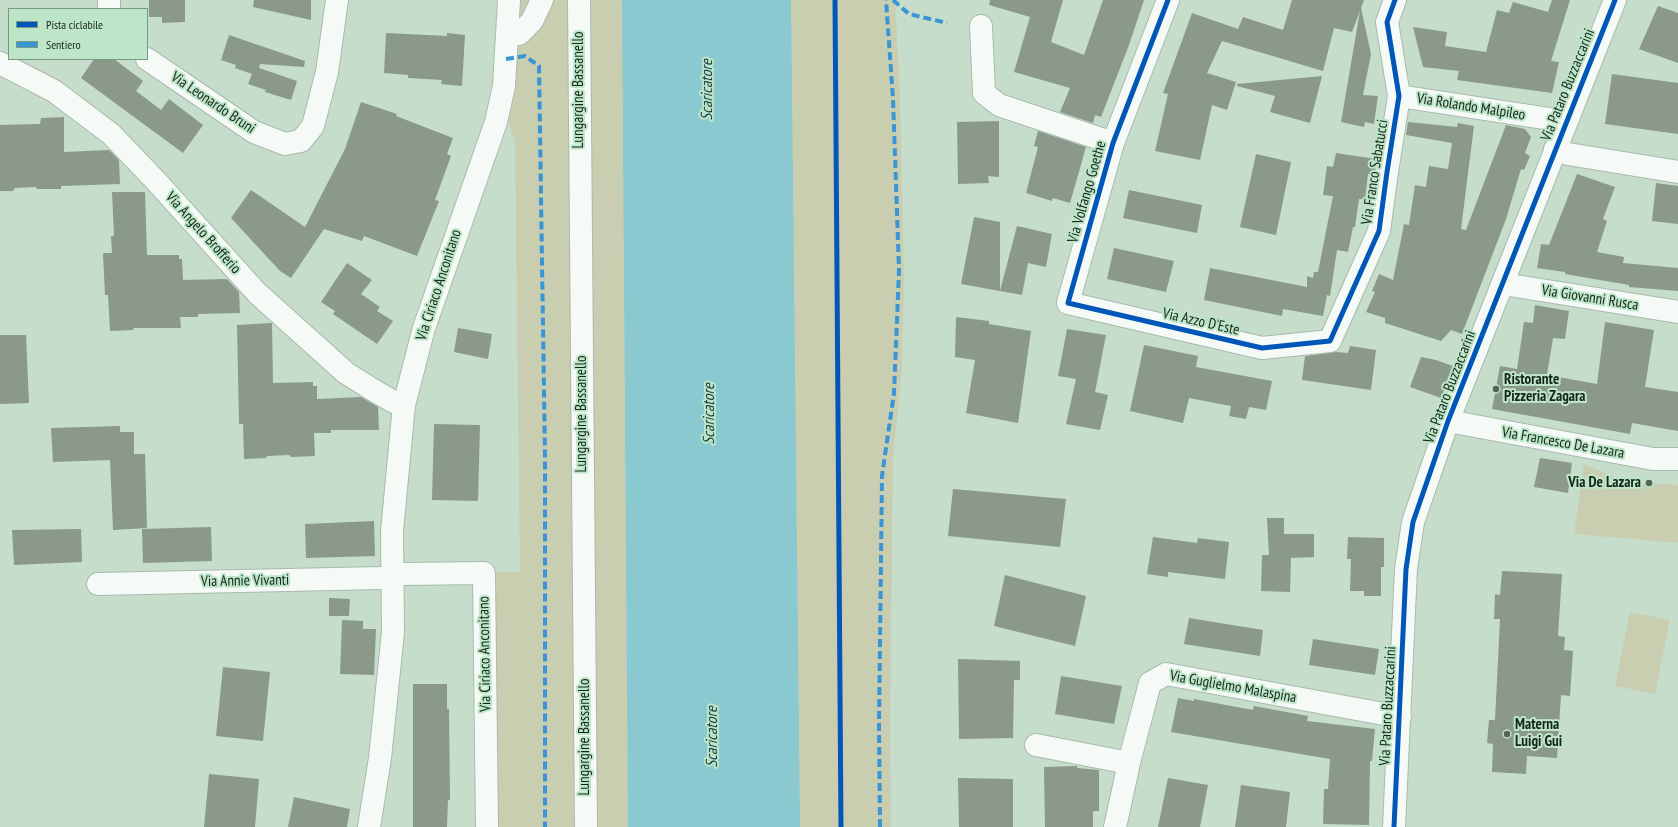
<!DOCTYPE html>
<html>
<head>
<meta charset="utf-8">
<style>
	body { margin:0 }
	#map { position:relative; width:1678px; height:827px; overflow:hidden; background:#c6ddcc; font-family:"PT Sans Narrow",sans-serif }
	canvas { display:block }
	.legend { position:absolute; left:8px; top:8px; width:140px; height:52px; box-sizing:border-box; background:#bde6c8; border:1px solid #7a9982; margin:0; padding:5px 7px; list-style:none; font-size:12px; color:#16251a }
	.legend li { display:flex; align-items:center; gap:8px; height:20px }
	.legend b { width:20px; border:1px solid #7a9982 }
</style>
</head>
<body>
<div id="map">
<canvas width="1678" height="827"></canvas>
<ul class="legend">
<li><b style="height:5px;background:#0057b8"></b>Pista ciclabile</li>
<li><b style="height:5px;background:#3995d4"></b>Sentiero</li>
</ul>
</div>
<script>
const ctx = document.querySelector('canvas').getContext('2d');
ctx.lineJoin = 'round';
function paint(path, color) { ctx.fillStyle = color; ctx.fill(path, 'evenodd'); }
const shape = rows => new Path2D(rows.map(r => 'M' + r).join(''));
function trace(path, color, width, dash) { ctx.strokeStyle = color; ctx.lineWidth = width; ctx.lineCap = dash ? 'butt' : 'round'; ctx.setLineDash(dash || []); ctx.stroke(path); }
function drawText(font, color, halo, rows, align = 'center') {
  ctx.font = font + ' "PT Sans Narrow",sans-serif'; ctx.lineWidth = 4; ctx.setLineDash([]); ctx.textBaseline = 'middle'; ctx.strokeStyle = halo; ctx.fillStyle = color; for (const [text, x, y, turn = 0] of rows) {
    ctx.save(); ctx.translate(x, y); ctx.rotate((+turn || 0) * Math.PI / 180); ctx.textAlign = isNaN(turn) ? turn : align; if (halo) ctx.strokeText(text, 0, 0); ctx.fillText(text, 0, 0); ctx.restore();
  }
}
paint(shape([
	[499,0,895,0,900,95,904,280,902,369,893,458,890,729,891,827,488,827,485,573,520,572,515,141,496,86],
	[1584,464,1626,482,1678,485,1678,543,1574,534],
	[1630,612,1670,620,1655,694,1615,686]
]), '#caceb0');
paint(shape([
	[622,0,791,0,800,827,628,827]
]), '#8ac9d0');
paint(shape([
	[149,0,185,0,185,22,162,23,162,17,149,17],
	[254,0,311,0,311,20,253,7],
	[990,0,1063,0,1051,42,1084,55,1103,0,1144,0,1129,45,1101,117,1095,115,1093,123,1060,112,1070,88,1014,72,1030,17,989,5],
	[1292,0,1364,0,1361,8,1371,54,1363,95,1378,96,1374,124,1365,122,1364,127,1341,122,1360,11,1352,32,1334,28,1323,71,1222,41,1207,73,1236,82,1227,110,1212,105,1200,160,1155,151,1168,94,1163,93,1192,13,1238,29,1243,17,1283,30],
	[1552,0,1570,0,1551,61,1559,62,1552,93,1457,80,1459,71,1423,67,1413,27,1447,32,1445,46,1486,52,1497,10,1509,13,1513,2,1548,12],
	[1658,6,1678,13,1678,63,1639,49],
	[386,33,447,36,447,33,465,35,462,86,441,84,442,80,408,78,408,75,384,73],
	[229,35,305,61,304,67,260,64,259,68,297,81,291,100,265,92,266,90,248,84,252,74,235,68,236,65,221,60],
	[94,59,114,59,143,81,136,91,161,110,169,99,203,125,183,153,81,78],
	[1612,74,1678,83,1678,134,1605,124],
	[1322,76,1310,123,1270,112,1275,96,1237,86,1237,84],
	[361,102,397,114,396,116,453,138,447,154,451,156,435,200,439,201,417,256,364,236,362,241,324,229,291,278,280,271,231,218,251,190,305,227,345,149],
	[64,117,64,152,109,150,119,160,120,184,61,186,61,189,37,189,36,187,15,188,13,191,0,191,0,125,40,124,41,118],
	[999,121,999,177,988,176,989,183,958,184,957,122],
	[1408,122,1457,127,1458,123,1474,126,1461,229,1466,230,1506,125,1525,129,1531,137,1525,153,1530,156,1524,170,1521,169,1506,219,1462,334,1451,330,1441,341,1385,323,1385,318,1366,312,1375,292,1372,291,1379,274,1393,280,1404,224,1409,225,1415,185,1426,187,1429,166,1448,169,1452,143,1406,135],
	[1038,131,1086,147,1070,203,1053,198,1052,201,1026,193,1038,147,1034,146],
	[1336,153,1376,159,1374,174,1368,174,1365,199,1359,199,1355,227,1353,227,1348,252,1337,250,1330,296,1327,295,1323,316,1283,309,1282,316,1204,300,1210,268,1307,287,1307,276,1313,278,1314,272,1318,272,1333,196,1323,195,1327,166,1333,167],
	[1256,154,1291,162,1276,235,1240,227],
	[1577,174,1615,187,1603,219,1607,221,1597,252,1624,257,1623,263,1678,268,1678,291,1629,287,1629,285,1565,274,1565,272,1537,268,1541,244,1549,245],
	[1656,183,1678,186,1678,224,1652,221],
	[1129,190,1202,205,1197,233,1123,218],
	[112,192,145,192,147,255,179,255,179,259,182,259,183,280,227,279,239,292,240,313,198,314,198,317,180,317,181,328,134,328,133,330,110,331,108,295,105,295,103,253,112,253,111,236,114,236],
	[974,217,1000,222,1000,291,1017,226,1052,234,1046,267,1028,263,1022,295,961,284],
	[1114,248,1174,261,1166,292,1107,279],
	[347,263,372,280,361,294,380,307,377,311,393,321,377,344,333,314,335,311,321,302],
	[1535,305,1569,311,1565,339,1553,338,1547,375,1597,384,1605,322,1654,330,1645,387,1678,392,1678,431,1632,423,1630,434,1492,409,1500,366,1517,369,1524,322,1533,323],
	[956,317,989,321,989,324,1031,331,1018,423,966,413,975,360,955,357],
	[272,323,273,383,313,382,313,386,317,386,317,399,361,397,378,407,379,430,331,430,331,433,314,433,315,456,291,457,289,455,267,456,266,458,244,459,243,424,239,424,237,325],
	[458,328,492,334,488,359,454,352],
	[1067,329,1106,335,1095,392,1108,395,1100,430,1066,424,1076,379,1058,376],
	[0,335,26,335,29,403,0,404],
	[1144,345,1198,356,1196,367,1272,381,1266,410,1249,407,1246,419,1229,416,1231,406,1189,398,1183,423,1130,411],
	[1350,346,1376,350,1371,390,1302,380,1305,356,1336,352,1348,353],
	[1421,357,1436,360,1453,366,1441,398,1410,387],
	[434,424,480,425,478,501,432,500],
	[120,426,120,432,134,432,134,454,145,454,147,528,113,530,110,460,53,462,51,428],
	[1540,458,1572,463,1568,493,1534,487],
	[953,489,1066,499,1060,547,948,536],
	[1267,518,1284,518,1284,534,1314,534,1314,557,1291,558,1290,592,1261,591,1262,555,1269,555],
	[374,521,375,556,306,558,305,524],
	[211,527,212,561,143,563,142,529],
	[81,529,82,562,14,565,12,530],
	[1153,537,1197,543,1198,538,1229,542,1225,579,1168,572,1168,577,1147,574],
	[1348,537,1384,538,1384,567,1381,567,1381,596,1364,596,1364,591,1350,591,1351,559,1347,559],
	[1502,571,1562,574,1558,636,1565,637,1564,650,1573,651,1570,696,1561,695,1557,758,1527,756,1526,774,1492,772,1493,744,1487,743,1489,720,1495,720,1500,619,1494,619,1495,594,1500,595],
	[1005,575,1086,596,1075,646,994,626],
	[329,598,350,599,349,616,329,616],
	[1189,618,1263,630,1260,656,1184,644],
	[342,620,363,621,363,629,376,629,374,675,340,674],
	[1313,639,1379,649,1375,675,1309,665],
	[958,659,1020,661,1020,680,1014,680,1013,738,959,739],
	[223,667,270,672,263,741,216,736],
	[1061,676,1122,686,1114,724,1055,714],
	[413,684,447,684,447,709,449,709,450,800,448,800,447,827,413,827],
	[1178,698,1194,701,1194,699,1253,710,1254,706,1308,716,1307,721,1375,729,1372,761,1370,761,1369,825,1323,824,1324,789,1328,789,1330,759,1171,732],
	[1077,766,1077,768,1099,770,1099,811,1093,811,1093,827,1045,827,1044,767],
	[209,774,259,779,255,827,204,827],
	[958,778,1013,779,1013,827,959,827],
	[1168,778,1208,785,1200,827,1158,827],
	[1241,785,1290,792,1286,827,1235,827],
	[294,797,350,809,347,827,288,827]
]), '#8a998a');
const minor = shape([
	[109,0,109,9],
	[579,0,586,827],
	[1168,0,1113,143,1068,303,1262,348,1330,341,1379,231,1387,172,1399,96,1387,22,1395,0],
	[981,26,984,93,999,105,1113,143],
	[508,36,519,34,532,21,542,0],
	[147,59,254,132,285,144,301,141,313,126,327,72,337,0],
	[0,63,54,91,111,134,156,181,257,293,346,373,378,393,394,402,404,405],
	[1399,96,1550,119,1565,125],
	[1555,149,1568,154,1678,172],
	[1503,284,1678,312],
	[1448,421,1653,459,1678,459],
	[98,584,381,578,403,574,484,573,487,827],
	[1036,745,1129,763],
	[369,827,380,758,393,632,392,531,404,405,424,328,496,122,504,86,509,0],
	[1115,827,1129,763,1150,683,1166,674,1400,717],
	[1394,827,1406,569,1413,522,1448,421,1615,0]
]);
trace(minor, '#a8baad', 24);
trace(minor, '#f6faf7', 22);
trace(shape([
	[893,0,909,14,947,23],
	[506,59,525,56,539,66,545,456,545,827],
	[880,827,879,725,882,476,894,393,899,270,893,99,886,0]
]), '#3995d4', 4, [8, 4]);
trace(shape([
	[835,0,841,827],
	[1168,0,1113,143,1068,303,1262,348,1330,341,1379,231,1387,172,1399,96,1387,22,1395,0],
	[1394,827,1406,569,1413,522,1448,421,1615,0]
]), '#0057b8', 5);
for (const [x, y, r, color] of [
	[1496,389,4,"#546558"],
	[1649,483,4,"#546558"],
	[1507,734,4,"#546558"]
]) { const dot = new Path2D(); dot.arc(x, y, r, 0, 2 * Math.PI); ctx.fillStyle = color; ctx.fill(dot); trace(dot, '#bde6c8', 1.5); }
drawText('15px', '#16251a', '#bde6c8', [
	["Via Pataro Buzzaccarini",1568,85,-68],
	["Lungargine Bassanello",579,90,-90],
	["Via Leonardo Bruni",213,103,34],
	["Via Rolando Malpileo",1471,107,9],
	["Via Franco Sabatucci",1375,172,-81],
	["Via Volfango Goethe",1087,192,-74],
	["Via Angelo Brofferio",203,233,48],
	["Via Ciriaco Anconitano",439,285,-72],
	["Via Giovanni Rusca",1590,298,9],
	["Via Azzo D'Este",1201,322,13],
	["Via Pataro Buzzaccarini",1450,387,-69],
	["Lungargine Bassanello",582,414,-90],
	["Via Francesco De Lazara",1563,443,10],
	["Via Annie Vivanti",245,581,-1],
	["Via Ciriaco Anconitano",485,654,-91],
	["Via Guglielmo Malaspina",1233,687,10],
	["Via Pataro Buzzaccarini",1388,706,-87],
	["Lungargine Bassanello",585,737,-90]
]);
drawText('bold 15px', '#16251a', '#bde6c8', [
	["Ristorante",1504,380],
	["Pizzeria Zagara",1504,397],
	["Via De Lazara",1641,483,"right"],
	["Materna",1515,725],
	["Luigi Gui",1515,742]
], 'left');
drawText('italic 16px', '#183e46', '#bde6c8', [
	["Scaricatore",707,90,-90],
	["Scaricatore",709,414,-90],
	["Scaricatore",712,737,-90]
]);
</script>
</body>
</html>
